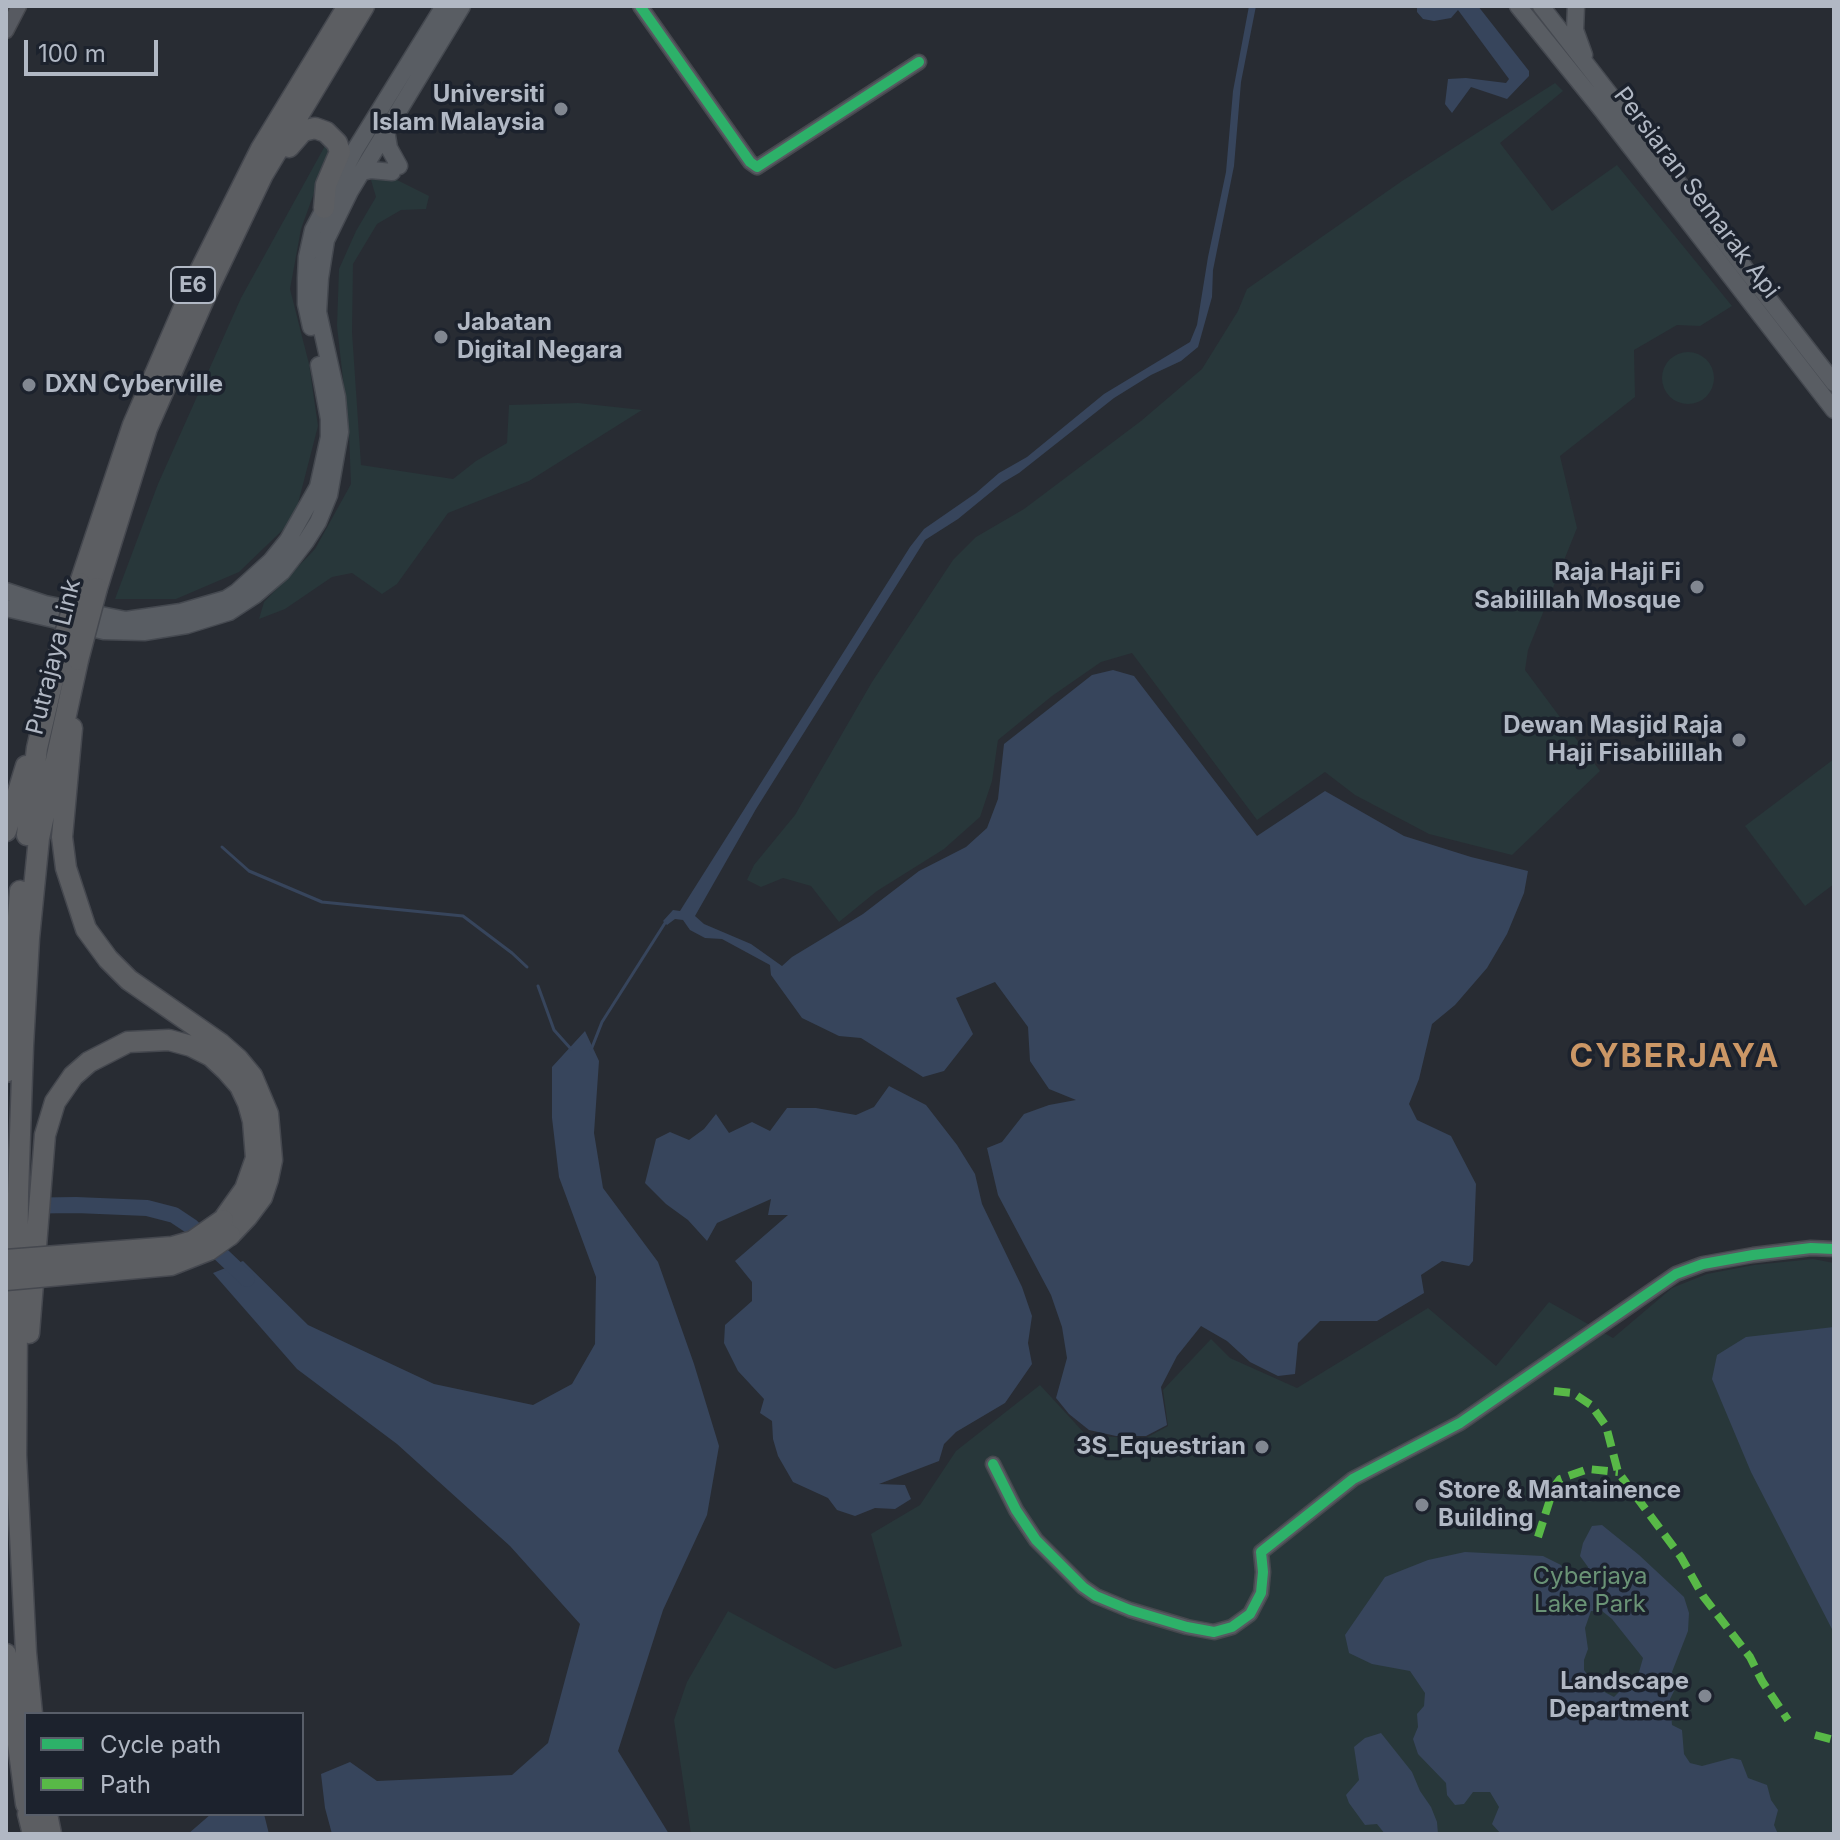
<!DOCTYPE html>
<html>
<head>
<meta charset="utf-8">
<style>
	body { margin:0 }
	#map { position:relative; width:1840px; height:1840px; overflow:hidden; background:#282c33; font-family:Inter,sans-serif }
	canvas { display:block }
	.frame { position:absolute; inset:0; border:8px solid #b1b8c4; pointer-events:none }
	.legend { position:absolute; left:24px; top:1712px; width:280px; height:104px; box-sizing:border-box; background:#1c222d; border:2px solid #585e69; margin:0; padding:10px 14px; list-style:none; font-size:24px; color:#b1b8c4 }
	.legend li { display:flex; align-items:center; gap:16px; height:40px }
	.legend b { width:40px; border:2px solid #585e69 }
	.scale { position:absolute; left:24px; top:40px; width:134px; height:36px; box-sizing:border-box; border:4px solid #b1b8c4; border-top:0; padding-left:10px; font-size:24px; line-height:28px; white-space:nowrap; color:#b1b8c4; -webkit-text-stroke:6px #1c222d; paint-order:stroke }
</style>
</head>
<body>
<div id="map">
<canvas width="1840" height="1840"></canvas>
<div class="frame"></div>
<ul class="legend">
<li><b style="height:10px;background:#2db169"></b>Cycle path</li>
<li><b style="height:10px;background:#58b947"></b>Path</li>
</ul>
<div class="scale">100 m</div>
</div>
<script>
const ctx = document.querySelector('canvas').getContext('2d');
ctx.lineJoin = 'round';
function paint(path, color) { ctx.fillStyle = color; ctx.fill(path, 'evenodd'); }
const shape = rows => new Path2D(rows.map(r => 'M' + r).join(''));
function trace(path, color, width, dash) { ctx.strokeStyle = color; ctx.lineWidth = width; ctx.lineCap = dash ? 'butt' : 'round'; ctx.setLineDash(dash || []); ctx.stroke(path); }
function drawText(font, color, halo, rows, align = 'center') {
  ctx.font = font + ' Inter,sans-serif'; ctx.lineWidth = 7; ctx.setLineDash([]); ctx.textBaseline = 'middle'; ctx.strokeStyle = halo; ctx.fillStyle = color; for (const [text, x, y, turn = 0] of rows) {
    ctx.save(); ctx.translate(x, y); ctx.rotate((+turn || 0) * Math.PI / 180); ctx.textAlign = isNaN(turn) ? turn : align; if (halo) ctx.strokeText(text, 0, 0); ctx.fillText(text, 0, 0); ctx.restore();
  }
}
paint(shape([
	[1555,83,1563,91,1500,143,1552,211,1617,165,1732,306,1700,326,1677,325,1634,350,1635,397,1560,456,1577,528,1528,650,1525,670,1600,771,1512,855,1429,834,1355,795,1325,772,1257,820,1132,653,1101,662,1052,696,998,740,992,781,980,817,944,849,877,891,839,922,811,886,783,878,761,887,747,880,754,865,795,815,872,682,953,560,976,537,1024,509,1141,421,1202,369,1238,311,1247,289,1402,181],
	[326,144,332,158,322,171,301,229,290,289,309,364,318,426,294,519,239,572,176,599,115,599,158,484,241,298],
	[389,176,429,196,426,209,401,210,377,224,353,264,352,332,361,465,453,479,476,461,507,443,509,405,578,403,642,410,529,481,448,513,397,584,382,594,352,573,332,577,285,609,259,619,264,602,315,549,351,484,349,433,337,326,339,269,356,231,376,197,371,180],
	'1662 378a26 26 0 1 1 52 0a26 26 0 1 1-52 0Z',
	[1834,759,1834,884,1805,906,1745,826],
	[1813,1259,1834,1263,1834,1834,691,1834,674,1720,687,1682,728,1611,835,1669,902,1646,871,1534,920,1505,956,1451,1040,1385,1086,1435,1144,1439,1168,1426,1163,1390,1211,1339,1230,1358,1297,1388,1428,1308,1496,1366,1549,1302,1613,1338,1672,1288,1707,1274,1754,1265]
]), '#28373a');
paint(shape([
	[1249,6,1256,6,1241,82,1234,166,1213,270,1212,297,1198,347,1181,361,1151,375,1114,398,1019,473,1002,483,958,519,925,540,756,809,695,916,704,924,751,944,782,966,792,957,863,914,919,871,966,847,987,828,998,799,1004,744,1092,675,1113,670,1134,676,1257,836,1325,791,1404,836,1471,857,1528,871,1524,893,1507,934,1487,968,1455,1005,1432,1024,1419,1079,1409,1104,1417,1120,1451,1136,1476,1184,1473,1261,1469,1266,1442,1261,1421,1275,1424,1293,1377,1321,1320,1321,1298,1343,1295,1374,1278,1376,1250,1362,1227,1341,1201,1326,1177,1356,1161,1387,1167,1425,1146,1436,1116,1436,1089,1430,1069,1414,1056,1398,1067,1358,1062,1327,1051,1295,998,1195,987,1148,1002,1142,1024,1114,1049,1105,1076,1100,1049,1089,1030,1061,1028,1027,995,982,956,998,973,1034,944,1071,923,1077,861,1038,839,1036,802,1018,771,975,770,965,722,939,705,938,690,930,683,920,675,919,667,925,663,921,673,910,680,911,685,903,910,547,924,529,976,493,999,473,1027,457,1104,394,1190,342,1197,325,1208,257,1226,172,1233,91],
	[1417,6,1478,6,1529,71,1529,76,1507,99,1471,87,1452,113,1445,104,1448,79,1466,78,1506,83,1509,79,1458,10,1451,18,1434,21,1423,19,1417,12],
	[585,1031,599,1061,594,1133,603,1188,658,1262,694,1364,719,1446,707,1515,663,1610,618,1751,669,1834,332,1834,325,1808,321,1774,350,1762,377,1781,512,1775,548,1743,580,1624,510,1546,397,1444,297,1369,213,1273,243,1261,308,1325,434,1384,533,1405,572,1384,595,1344,596,1277,559,1177,552,1118,552,1067],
	[889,1086,926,1105,957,1145,975,1174,982,1204,1022,1287,1032,1316,1028,1343,1032,1364,1005,1403,956,1432,944,1444,939,1461,879,1484,905,1485,911,1499,895,1509,875,1508,855,1516,837,1510,828,1498,793,1482,778,1456,773,1439,772,1421,760,1413,764,1399,738,1371,724,1343,725,1325,752,1301,752,1282,735,1261,788,1215,768,1215,771,1199,717,1223,707,1241,688,1220,666,1204,645,1183,656,1139,670,1132,689,1140,704,1129,716,1114,729,1133,752,1122,770,1131,787,1108,816,1108,856,1115,874,1107],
	[1834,1327,1834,1633,1751,1472,1712,1379,1717,1355,1746,1337],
	[1602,1525,1639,1555,1684,1597,1689,1613,1688,1631,1672,1672,1677,1685,1670,1699,1672,1725,1682,1730,1684,1754,1690,1763,1702,1766,1732,1758,1741,1760,1748,1778,1767,1785,1771,1800,1778,1810,1774,1825,1778,1834,1501,1834,1492,1824,1499,1807,1490,1792,1473,1792,1464,1804,1455,1805,1447,1795,1446,1783,1418,1754,1413,1739,1418,1727,1417,1714,1424,1706,1425,1693,1410,1671,1372,1664,1349,1653,1345,1635,1385,1577,1428,1560,1465,1552,1543,1556,1561,1565,1571,1586,1585,1586,1588,1567,1580,1556,1583,1543,1592,1526],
	[1591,1611,1602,1611,1612,1619,1643,1658,1639,1672,1614,1697,1597,1688,1584,1670,1584,1660,1588,1649,1585,1628],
	[1381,1733,1412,1772,1420,1791,1431,1807,1437,1822,1438,1834,1385,1834,1377,1824,1365,1825,1349,1803,1346,1795,1359,1780,1354,1747,1365,1738],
	[211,1814,264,1814,269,1834,188,1834]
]), '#37455c');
trace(shape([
	[222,847,249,871,322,902,463,916,512,953,527,967],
	[538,986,554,1030,571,1049],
	[591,1050,602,1022,665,923]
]), '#37455c', 3);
trace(shape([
	[6,1206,76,1205,147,1208,174,1215,192,1227,247,1279]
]), '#37455c', 16);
const minor = shape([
	[640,6,750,162,757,167,919,62],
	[6,31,19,6],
	[993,1464,1016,1510,1036,1540,1083,1587,1096,1596,1130,1610,1187,1627,1214,1632,1232,1627,1250,1614,1261,1593,1263,1572,1261,1552,1353,1479,1460,1423,1676,1274,1703,1264,1753,1255,1811,1248,1834,1249]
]);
const major = shape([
	[1518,6,1602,110,1834,410],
	[1541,6,1834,383],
	[1576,6,1575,30,1584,55],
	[386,130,389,148,399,166],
	[362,172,371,170,392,172],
	[311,327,306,304,306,278,307,257,313,230,355,150,444,6],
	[6,591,45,604,126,620,181,612,226,599,237,592,271,561,288,540,318,487,329,437,329,419,319,365],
	[6,608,104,631,144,632,187,625,229,612,255,595,282,572,306,541,318,522,329,495,340,432,337,397,318,312,320,278,326,240,350,191,462,6]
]);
const highway = shape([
	[289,147,303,131,315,128,326,132,337,143,340,152,326,185,324,208],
	[80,583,133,425,199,273,261,149,348,6],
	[97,588,147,428,211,283,263,174,364,6],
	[72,728,62,837,66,868,86,929,108,959,129,980,221,1044,238,1059,252,1076,268,1114,272,1160,268,1179,262,1197,247,1217,230,1235],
	[6,831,26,766],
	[27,835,37,748,59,654],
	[6,1072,20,891],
	[29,1333,45,1135,55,1102,73,1076,89,1062,128,1042,169,1040,191,1046,211,1056,226,1070,240,1086,248,1103,253,1121,256,1158,245,1189,223,1220],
	[6,1654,26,1804],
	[32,1714,26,1653,16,1455,18,1194,23,1046,29,938,39,838,78,660],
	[28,1814,33,1834],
	[47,1814,51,1834]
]);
trace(minor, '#46484e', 17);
trace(major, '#454950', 19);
trace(highway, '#45484f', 23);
trace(minor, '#575a61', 14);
trace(major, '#595d63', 16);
trace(highway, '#5c5e62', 20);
const highwayBridge = shape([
	[59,654,80,583],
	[78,660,97,588],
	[6,1260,172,1247,193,1241,223,1220],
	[6,1280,171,1265,209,1250,230,1235]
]);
trace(highwayBridge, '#45484f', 23, []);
trace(highwayBridge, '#5c5e62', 20);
trace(shape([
	[1554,1391,1573,1393,1591,1405,1606,1426,1618,1472,1681,1557,1703,1596,1750,1657,1762,1681,1788,1720],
	[1538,1537,1554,1487,1560,1479,1588,1469,1618,1472],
	[1815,1735,1834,1740]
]), '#58b947', 8, [16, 8]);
trace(shape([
	[640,6,750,162,757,167,919,62],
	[993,1464,1016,1510,1036,1540,1083,1587,1096,1596,1130,1610,1187,1627,1214,1632,1232,1627,1250,1614,1261,1593,1263,1572,1261,1552,1353,1479,1460,1423,1676,1274,1703,1264,1753,1255,1811,1248,1834,1249]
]), '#2db169', 10);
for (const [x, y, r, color] of [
	[561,109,8,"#818791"],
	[441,337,8,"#818791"],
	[29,385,8,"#818791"],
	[1697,587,8,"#818791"],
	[1739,740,8,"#818791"],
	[1262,1447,8,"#818791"],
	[1422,1505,8,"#818791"],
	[1705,1696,8,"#818791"]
]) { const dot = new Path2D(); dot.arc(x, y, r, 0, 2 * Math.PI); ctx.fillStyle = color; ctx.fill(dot); trace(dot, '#1c222d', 3); }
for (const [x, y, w] of [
	[193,285,44]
]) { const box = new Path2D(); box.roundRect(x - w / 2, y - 18, w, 36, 6); ctx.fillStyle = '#1c222d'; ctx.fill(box); trace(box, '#b1b8c4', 2); }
drawText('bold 22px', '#b1b8c4', null, [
	["E6",193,285]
]);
drawText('bold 24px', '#b1b8c4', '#1c222d', [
	["Universiti",545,95],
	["Islam Malaysia",545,123],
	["Jabatan",457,323,"left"],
	["Digital Negara",457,351,"left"],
	["DXN Cyberville",45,385,"left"],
	["Raja Haji Fi",1681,573],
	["Sabilillah Mosque",1681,601],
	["Dewan Masjid Raja",1723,726],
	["Haji Fisabilillah",1723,754],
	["3S_Equestrian",1246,1447],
	["Store & Mantainence",1438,1491,"left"],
	["Building",1438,1519,"left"],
	["Landscape",1689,1682],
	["Department",1689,1710]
], 'right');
drawText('24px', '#b1b8c4', '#1c222d', [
	["Persiaran Semarak Api",1696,193,53],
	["Putrajaya Link",54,657,-76]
]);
drawText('24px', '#6a9376', '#1c222d', [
	["Cyberjaya",1590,1577],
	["Lake Park",1590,1605]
]);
ctx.letterSpacing = '2px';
drawText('bold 32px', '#cb9766', '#1c222d', [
	["CYBERJAYA",1675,1057]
]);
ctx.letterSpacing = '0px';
</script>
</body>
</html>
